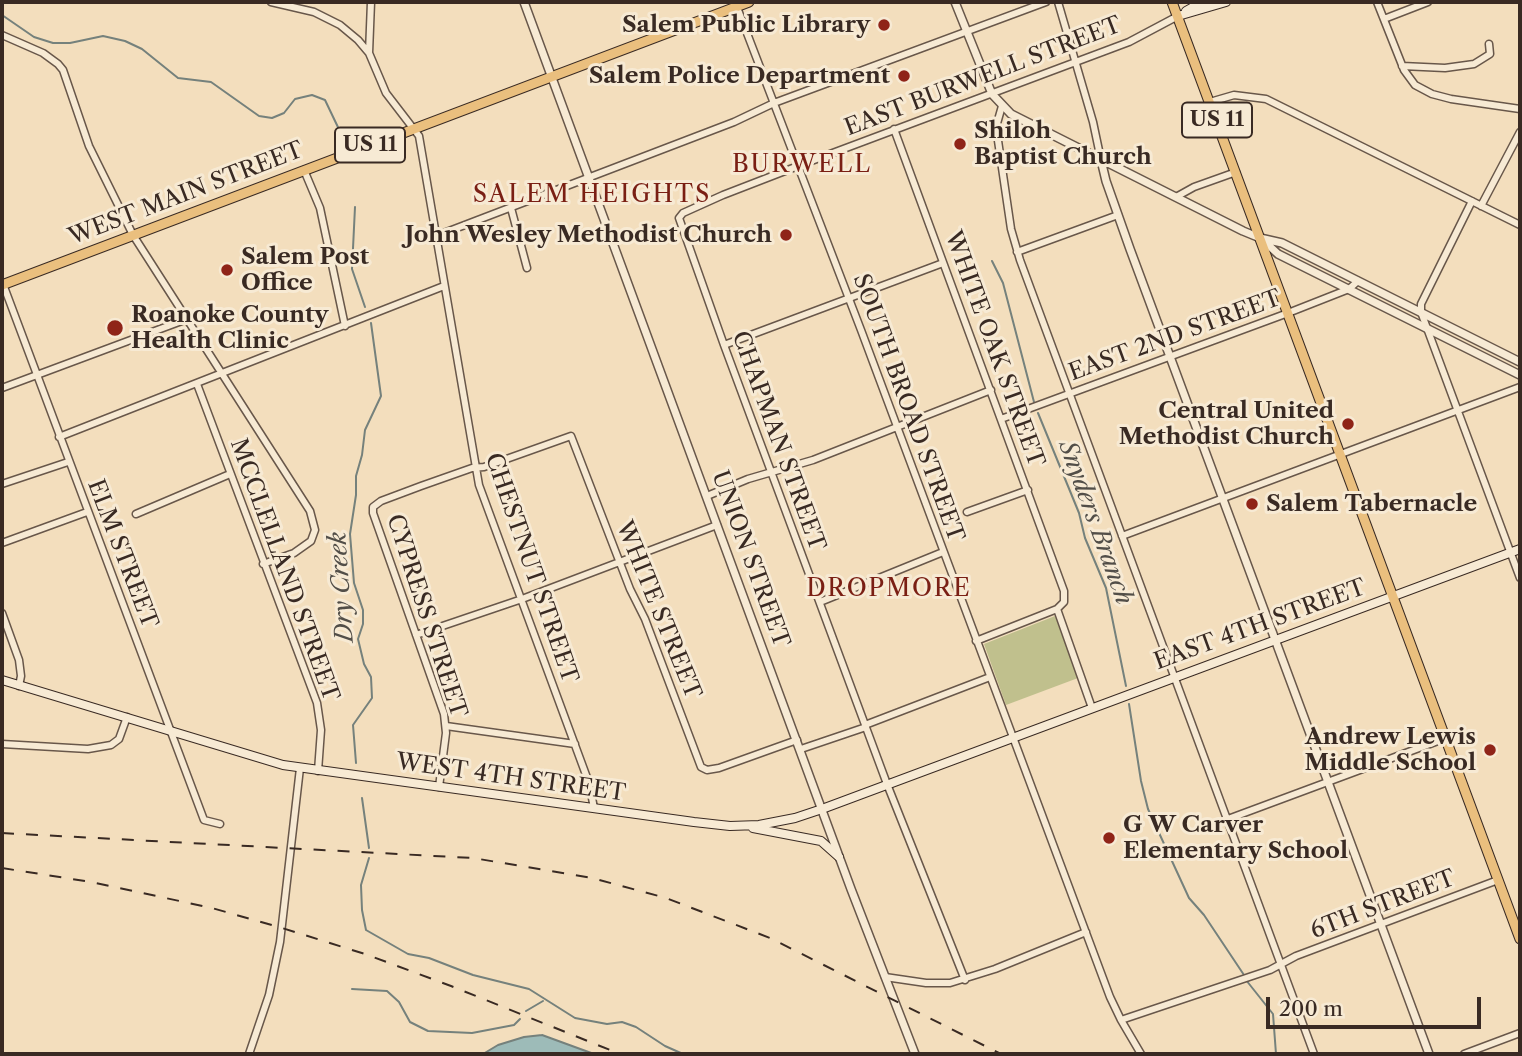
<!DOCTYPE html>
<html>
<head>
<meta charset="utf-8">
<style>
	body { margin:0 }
	#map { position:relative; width:1522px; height:1056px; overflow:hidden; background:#f3debd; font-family:"Libre Caslon Text",serif }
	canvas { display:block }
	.frame { position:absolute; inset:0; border:4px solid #392a23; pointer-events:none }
	.scale { position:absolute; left:1266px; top:997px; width:215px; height:32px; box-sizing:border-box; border:4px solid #392a23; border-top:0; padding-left:9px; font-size:21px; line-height:24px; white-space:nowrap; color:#392a23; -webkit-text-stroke:5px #f7ead4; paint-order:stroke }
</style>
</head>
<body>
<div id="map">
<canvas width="1522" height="1056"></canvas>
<div class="frame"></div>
<div class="scale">200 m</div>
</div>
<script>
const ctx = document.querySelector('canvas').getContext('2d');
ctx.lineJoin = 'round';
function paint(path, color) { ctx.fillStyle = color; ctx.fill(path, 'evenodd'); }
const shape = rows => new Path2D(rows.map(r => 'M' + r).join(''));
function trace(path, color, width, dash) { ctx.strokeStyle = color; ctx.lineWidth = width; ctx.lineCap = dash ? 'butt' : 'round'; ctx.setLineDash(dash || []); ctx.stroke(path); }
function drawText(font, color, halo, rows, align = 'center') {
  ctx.font = font + ' "Libre Caslon Text",serif'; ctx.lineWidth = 6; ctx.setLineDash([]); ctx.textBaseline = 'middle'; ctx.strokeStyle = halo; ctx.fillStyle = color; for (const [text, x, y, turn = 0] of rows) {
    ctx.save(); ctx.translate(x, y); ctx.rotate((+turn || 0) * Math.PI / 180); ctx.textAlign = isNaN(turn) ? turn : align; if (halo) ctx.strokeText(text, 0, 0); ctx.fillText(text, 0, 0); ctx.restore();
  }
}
paint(shape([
	[1055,616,1078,678,1006,705,984,644]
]), '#c0c08d');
const water = shape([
	[542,1035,594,1054,483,1054,498,1045,524,1037,542,1035]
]);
paint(water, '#9dbbb8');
trace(water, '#75817c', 2);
trace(shape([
	[2,15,34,37,53,43,70,43,103,36,125,41,142,49,178,78,211,82,259,116,272,118,284,113,295,99,312,95,325,100,346,144],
	[355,207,352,269,365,307],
	[992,261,1003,283,1034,402],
	[1038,413,1079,513,1085,538,1106,588,1126,686],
	[1129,704,1141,781,1148,809,1189,898,1204,915,1244,975],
	[356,763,353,725,372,698,371,677,364,664,358,639,363,624,363,610,354,583,350,534,356,495,356,476,362,455,365,430,381,396,371,323],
	[362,798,369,848],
	[369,858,361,885,362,910,366,930,408,954,429,958,473,975,529,989,575,1018,607,1024,622,1022,636,1027,665,1046,683,1054],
	[1246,980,1273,1014,1276,1054],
	[352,989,387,991,399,1002,410,1022,428,1031,472,1033,514,1025,520,1019],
	[526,1011,543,1001]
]), '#75817c', 2);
const minor = shape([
	[271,2,314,12,340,25,358,40,369,53,386,93,419,136,479,485,589,783,594,808],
	[735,2,861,330,1110,997,1121,1020,1141,1054],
	[1058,2,1093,122,1101,160],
	[1377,2,1404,70,1415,85,1432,94,1451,99,1520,109],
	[1384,19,1428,2],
	[2,35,43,53,58,64,63,70,89,146,133,235,310,511,315,530,311,541,294,553,263,564],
	[369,53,371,2],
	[1402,66,1445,68,1474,64,1490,54,1489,44],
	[1210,102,1234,95,1266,99,1520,225],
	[1002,106,996,127,1011,229,1020,260,1314,1054],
	[894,129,1064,591,1064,602,1057,609,976,641],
	[304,170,320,208,345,326],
	[1176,197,1194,187,1236,172],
	[1472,201,1421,304,1421,312,1520,578],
	[1481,206,1520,132],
	[511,208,527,268],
	[436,236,734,122,774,103,1046,2],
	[1017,252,1118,215],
	[3,284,204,820,220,824],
	[724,345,943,263],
	[197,384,317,703,321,730,318,771],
	[2,388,187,319],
	[1001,419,1288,313,1349,289,1358,281],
	[59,437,444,286],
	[2,484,68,462],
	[707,496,748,479,813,460,991,390],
	[967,512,1028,490],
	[136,514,230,474],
	[1122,536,1520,387],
	[2,543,87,512],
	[820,602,943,552],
	[1057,609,1092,708],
	[2,613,19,660,21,676,19,686],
	[416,635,522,599,717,525],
	[865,725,990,677],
	[446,726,575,744],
	[2,744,88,749,111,745,119,739,127,717],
	[801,749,866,727],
	[439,787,446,733,444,714,373,513,373,507,381,501,421,486,472,468,484,467,571,436,630,589,645,619,701,767,707,770,719,768,797,740],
	[1228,819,1446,738],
	[885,977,926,983,950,983,995,969,1086,932],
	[965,980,887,784,724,345,679,218,683,213,723,195,798,166,1129,42,1178,16],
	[1121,1020,1270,970,1296,956,1498,880],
	[249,1054,269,995,280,942,300,768],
	[1464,1054,1520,1033]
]);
const tertiary = shape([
	[524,2,851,889,915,1054],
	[955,2,992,94,1011,114,1243,231,1260,238,1282,243,1520,362],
	[1101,160,1106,181,1130,249,1429,1054],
	[1264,241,1278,254,1520,375]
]);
const secondary = shape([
	[1186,11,1202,2],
	[1178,16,1226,2],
	[2,680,283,765,694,822,730,826,759,825,795,818,822,809,1520,549],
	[753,828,821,841,839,857]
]);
const primary = shape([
	[1172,2,1520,939],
	[2,285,749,2]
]);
trace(minor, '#68574a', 9);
trace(tertiary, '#68574a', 10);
trace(secondary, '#392a23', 10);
trace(primary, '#392a23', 11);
trace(minor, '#f7ead4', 6);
trace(tertiary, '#f7ead4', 7);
trace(secondary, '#f7ead4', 8);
trace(primary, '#eabf7e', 9);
trace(shape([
	[2,833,473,858,592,878,666,898,770,938,1001,1054],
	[2,868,91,882,212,908,282,928,365,954,451,986,620,1054]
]), '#392a23', 2, [12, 12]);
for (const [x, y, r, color] of [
	[884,25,7,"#8f2418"],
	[904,76,7,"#8f2418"],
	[960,144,7,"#8f2418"],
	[786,235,7,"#8f2418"],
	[227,270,7,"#8f2418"],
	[115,328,9,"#8f2418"],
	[1348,424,7,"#8f2418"],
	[1252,504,7,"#8f2418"],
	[1490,750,7,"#8f2418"],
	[1109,838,7,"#8f2418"]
]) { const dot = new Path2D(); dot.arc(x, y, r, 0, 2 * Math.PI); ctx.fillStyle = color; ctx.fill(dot); trace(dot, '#f7ead4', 2.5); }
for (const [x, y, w] of [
	[1217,120,70],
	[370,145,70]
]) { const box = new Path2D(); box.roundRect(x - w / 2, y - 17.5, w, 35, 5); ctx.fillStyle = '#f7ead4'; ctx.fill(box); trace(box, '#392a23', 2); }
drawText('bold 21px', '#392a23', null, [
	["US 11",1217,120],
	["US 11",370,145]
]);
drawText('bold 23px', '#392a23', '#f7ead4', [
	["Salem Public Library",870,25],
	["Salem Police Department",890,76],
	["Shiloh",974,131,"left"],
	["Baptist Church",974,157,"left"],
	["John Wesley Methodist Church",772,235],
	["Salem Post",241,257,"left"],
	["Office",241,283,"left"],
	["Roanoke County",131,315,"left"],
	["Health Clinic",131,341,"left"],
	["Central United",1334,411],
	["Methodist Church",1334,437],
	["Salem Tabernacle",1266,504,"left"],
	["Andrew Lewis",1476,737],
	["Middle School",1476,763],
	["G W Carver",1123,825,"left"],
	["Elementary School",1123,851,"left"]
], 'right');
drawText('23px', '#392a23', '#f7ead4', [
	["EAST BURWELL STREET",983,77,-21],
	["WEST MAIN STREET",186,194,-21],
	["EAST 2ND STREET",1175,336,-20],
	["WHITE OAK STREET",994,349,70],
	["SOUTH BROAD STREET",908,408,70],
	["CHAPMAN STREET",778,441,70],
	["ELM STREET",122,554,69],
	["UNION STREET",750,559,70],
	["CHESTNUT STREET",531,568,71],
	["MCCLELLAND STREET",284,570,70],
	["WHITE STREET",658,610,68],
	["CYPRESS STREET",426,616,72],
	["EAST 4TH STREET",1260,625,-20],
	["WEST 4TH STREET",511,778,8],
	["6TH STREET",1383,905,-21]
]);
ctx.letterSpacing = '2px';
drawText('24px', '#7a1f14', '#f7ead4', [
	["BURWELL",802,165],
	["SALEM HEIGHTS",592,195],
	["DROPMORE",889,589]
]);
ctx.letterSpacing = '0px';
drawText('italic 24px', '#524e48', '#f7ead4', [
	["Snyders Branch",1095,523,70],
	["Dry Creek",342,587,-94]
]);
</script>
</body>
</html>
